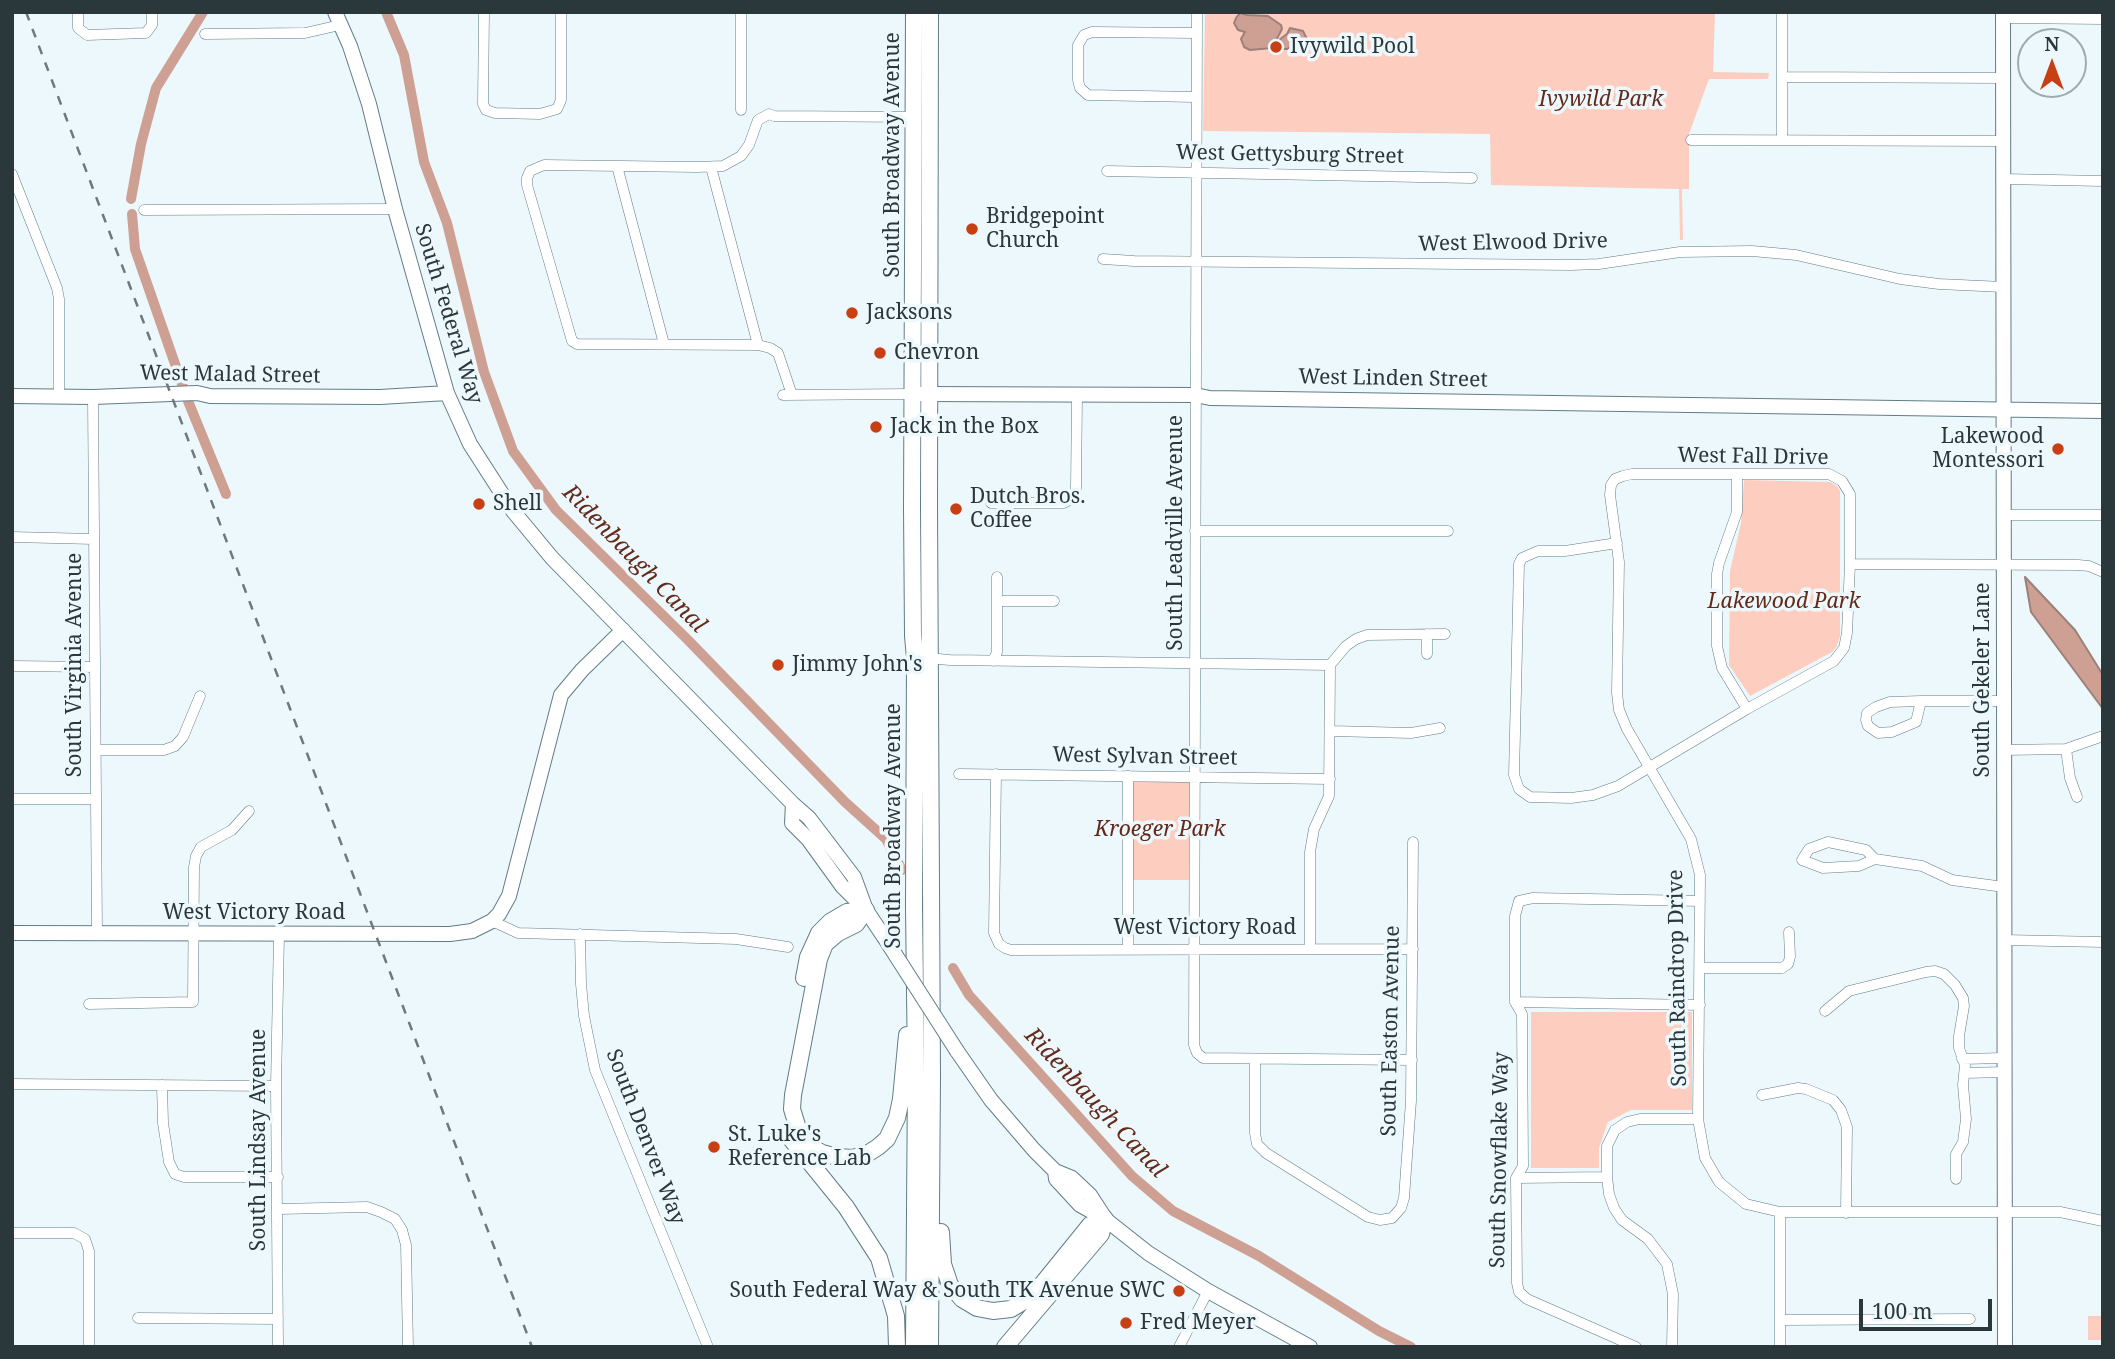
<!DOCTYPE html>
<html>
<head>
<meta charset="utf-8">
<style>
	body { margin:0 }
	#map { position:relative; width:2115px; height:1359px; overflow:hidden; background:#ecf8fc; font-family:"Noto Serif",serif }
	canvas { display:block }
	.frame { position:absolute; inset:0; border:14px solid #2a373b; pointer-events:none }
	.north { position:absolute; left:2017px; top:28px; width:70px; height:70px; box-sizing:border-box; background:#ecf8fc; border:2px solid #9eabaf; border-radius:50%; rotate:0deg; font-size:19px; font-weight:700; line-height:28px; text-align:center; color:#2a373b }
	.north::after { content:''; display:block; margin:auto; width:24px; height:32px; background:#c83f14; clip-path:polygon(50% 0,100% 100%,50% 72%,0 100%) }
	.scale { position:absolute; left:1859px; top:1299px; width:133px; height:32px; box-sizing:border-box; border:4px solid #2a373b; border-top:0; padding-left:9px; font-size:21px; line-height:24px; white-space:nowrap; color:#2a373b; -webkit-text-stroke:5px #ecf8fc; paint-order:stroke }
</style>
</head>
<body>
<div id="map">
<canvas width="2115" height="1359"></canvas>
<div class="frame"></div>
<div class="north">N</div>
<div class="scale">100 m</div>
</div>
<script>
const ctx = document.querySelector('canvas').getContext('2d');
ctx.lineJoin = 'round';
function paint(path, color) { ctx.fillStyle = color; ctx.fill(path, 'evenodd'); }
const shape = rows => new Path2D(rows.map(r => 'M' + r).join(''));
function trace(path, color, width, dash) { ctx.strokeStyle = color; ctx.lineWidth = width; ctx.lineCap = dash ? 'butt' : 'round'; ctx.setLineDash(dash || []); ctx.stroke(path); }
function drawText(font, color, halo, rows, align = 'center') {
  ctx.font = font + ' "Noto Serif",serif'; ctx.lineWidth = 7; ctx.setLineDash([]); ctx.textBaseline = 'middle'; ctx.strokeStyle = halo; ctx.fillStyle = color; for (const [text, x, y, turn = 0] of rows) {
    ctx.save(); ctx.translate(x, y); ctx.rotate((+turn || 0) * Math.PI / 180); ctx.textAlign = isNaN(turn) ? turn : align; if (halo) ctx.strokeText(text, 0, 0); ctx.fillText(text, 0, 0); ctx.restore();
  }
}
paint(shape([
	[1205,12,1715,12,1713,72,1769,73,1768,79,1709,79,1689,134,1689,189,1682,189,1683,240,1680,240,1679,189,1491,185,1490,134,1203,131],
	[1744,480,1830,482,1837,486,1840,491,1840,636,1837,646,1832,652,1750,696,1729,665,1730,571,1741,523],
	[1131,780,1190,781,1189,880,1130,880],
	[1531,1012,1692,1012,1692,1110,1631,1110,1608,1122,1599,1148,1599,1168,1531,1168],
	[2088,1316,2103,1316,2103,1340,2088,1340]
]), '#fdcdc0');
const water = shape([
	[1240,13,1247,15,1268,16,1281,25,1282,29,1272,48,1250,50,1244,47,1241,39,1245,32,1238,30,1234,23,1236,18,1240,13],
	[1290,28,1303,31,1307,39,1302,44,1293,43,1288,49,1283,49,1279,45,1279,40,1287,34,1290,28],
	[2025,577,2075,630,2103,675,2103,709,2031,612,2025,577]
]);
paint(water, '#cda093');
trace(water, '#9c8079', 2);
trace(shape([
	[386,12,404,55,424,162,447,223,484,372,513,451,556,510,688,640,845,802,886,839,902,870],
	[131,199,141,144,156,88,203,12],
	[132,214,135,249,183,387],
	[188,401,226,494],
	[953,968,969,995,1132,1176,1173,1211,1259,1256,1379,1331,1411,1347]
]), '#cda093', 10);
const street = shape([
	[78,12,78,28,87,35,146,33,152,25,152,12],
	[484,12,483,104,486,110,495,113,540,114,557,109,561,100,561,12],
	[1197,12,1194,1045,1197,1053,1203,1058,1412,1060],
	[1782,12,1782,140],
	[2003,18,2103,19],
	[205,34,305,33,340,25],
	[1782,77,2003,78],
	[1196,97,1088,95,1080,88,1078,80,1078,45,1084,35,1092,32,1197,33],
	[741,110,741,12],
	[1691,140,2003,141],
	[617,166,664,344],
	[711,167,758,345,770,348,778,353,792,395],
	[1107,171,1472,178],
	[12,174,57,288,59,299,59,396],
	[2003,179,2103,181],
	[144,210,395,209],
	[1103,259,1134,261,1571,265,1599,264,1680,252,1752,251,1796,255,1900,279,1939,284,2003,287],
	[758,345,577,344,572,341,527,185,527,178,530,171,544,165,697,167,723,166,741,156,749,145,758,120,769,114,774,116,916,117],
	[783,395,913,394],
	[93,397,97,933],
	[1737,474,1737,512,1719,563,1717,574,1717,646,1722,668,1747,709],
	[991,503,1064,503,1073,498,1076,488,1077,396],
	[2004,515,2103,515],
	[1195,531,1448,531],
	[12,537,94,539],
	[1617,543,1565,551,1538,551,1522,558,1519,564,1514,775,1519,789,1530,797,1571,798,1593,795,1618,786,1747,709,1834,661,1844,648,1847,633,1850,564],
	[997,601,1054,601],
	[1427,654,1427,634],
	[926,658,950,660,1330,665],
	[993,661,997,652,997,577],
	[1330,665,1346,646,1356,639,1367,635,1445,634],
	[12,666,95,667],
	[1921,701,1916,722,1892,732,1878,733,1868,726,1866,720,1867,713,1876,707,1890,702,1921,701],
	[1921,701,2004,701],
	[1331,731,1411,733,1440,728],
	[2066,749,2070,778,2077,797],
	[96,750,164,750,175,746,183,737,200,696],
	[2004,750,2066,749,2103,736],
	[959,774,1330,779],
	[996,774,994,933,999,944,1005,948,1011,950,1413,949],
	[1128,776,1128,949],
	[12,799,96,799],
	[1828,842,1866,850,1875,859,1859,866,1823,868,1802,860,1809,849,1828,842],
	[1875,859,1922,866,1952,880,2004,887],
	[492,921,518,933,736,939,788,947],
	[580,934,581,984,584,1016,595,1070,708,1347],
	[2004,940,2103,942],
	[1310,949,1310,852,1314,829,1329,796,1330,665],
	[1700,968,1782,968,1788,964,1790,957,1789,932],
	[1515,1002,1700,1005],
	[89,1004,193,1002,194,867,196,856,201,847,232,830,249,811],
	[1825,1011,1849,991,1926,972,1935,971,1944,974,1955,985,1963,998,1964,1006,1959,1036,1959,1048,1965,1065,1963,1085,1966,1119,1963,1142,1956,1154,1956,1179],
	[1255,1059,1255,1133,1257,1144,1266,1153,1368,1217,1380,1220,1392,1218,1401,1208,1404,1198,1411,1101,1413,842],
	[1962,1059,2004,1058],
	[1965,1073,2004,1072],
	[12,1084,276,1086],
	[162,1085,163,1123,169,1162,175,1174,184,1177,278,1177],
	[1762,1095,1798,1088,1806,1089,1833,1100,1841,1110,1847,1127,1846,1213],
	[1516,1178,1607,1177],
	[279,1209,367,1207,381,1212,395,1219,402,1230,406,1245,408,1347],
	[1780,1212,2060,1212,2103,1221],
	[12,1233,74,1233,85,1239,89,1251,89,1344],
	[138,1318,278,1319],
	[1780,1320,1970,1319],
	[278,1347,276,1086,279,934],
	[1179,1347,1208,1291],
	[1636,1347,1527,1299,1519,1292,1517,1283,1516,1178,1523,1166,1522,1014,1515,1002,1515,916,1519,901,1533,898,1700,901],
	[1672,1347,1673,1294,1667,1264,1648,1239,1622,1220,1614,1208,1609,1194,1607,1177,1607,1146,1615,1130,1627,1122,1640,1119,1698,1119],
	[1780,1347,1780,1212,1746,1204,1719,1182,1705,1158,1698,1119,1700,875,1691,839,1627,729,1619,710,1617,693,1619,562,1610,495,1611,485,1615,479,1623,476,1632,474,1829,474,1842,481,1850,494,1850,564,2078,565,2089,566,2103,572]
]);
const secondary = shape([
	[335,12,350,46,369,104,395,209,447,393,470,444,513,511,552,558,793,804,809,818,854,877,866,910],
	[2003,12,2005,1347],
	[918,394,1195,395,1210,398,2103,411],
	[12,396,93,397,197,393,210,396,380,397,447,393],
	[793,804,792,823,808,839,842,886,866,910,884,937],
	[12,933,450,934,472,931,492,921,499,914,509,896,561,695,582,670,623,630],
	[957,1051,991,1100,1034,1150,1055,1171,1072,1178,1090,1195,1105,1218],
	[1055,1171,1056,1179,1080,1205,1105,1219,1148,1253,1208,1291,1310,1347]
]);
const primary = shape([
	[914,12,912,507,913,636,915,658,914,906,916,1075,914,1347],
	[866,910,856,924,838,933,825,944,819,959,793,1095,792,1109,800,1135,808,1145,822,1153,837,1157,853,1158,867,1154,878,1147,887,1139,897,1118,901,1099,907,1035],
	[804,978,808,957,819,933,830,922,847,912,866,910],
	[791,1139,846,1207,879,1258,896,1316,897,1347],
	[941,1232,943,1264,950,1285,962,1299,977,1308,993,1311,1011,1309,1026,1300,1039,1288,1090,1225,1105,1219],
	[930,1347,932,1075,929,507,930,12],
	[1005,1347,1101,1234,1105,1219]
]);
trace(street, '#607d86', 11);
trace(secondary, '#607d86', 16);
trace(primary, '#607d86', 18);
trace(street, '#fff', 10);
trace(secondary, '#fff', 14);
trace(primary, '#fff', 16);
trace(shape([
	[26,12,532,1347]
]), '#6c797d', 2.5, [9, 9]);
const secondaryBridge = shape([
	[884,937,957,1051]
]);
trace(secondaryBridge, '#607d86', 16, []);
trace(secondaryBridge, '#fff', 14);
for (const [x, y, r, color] of [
	[1276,47,7,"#c83f14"],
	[972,229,7,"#c83f14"],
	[852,313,7,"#c83f14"],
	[880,353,7,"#c83f14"],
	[876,427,7,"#c83f14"],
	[2058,449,7,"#c83f14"],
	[479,504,7,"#c83f14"],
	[956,509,7,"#c83f14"],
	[778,665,7,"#c83f14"],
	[714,1147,7,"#c83f14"],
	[1179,1291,7,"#c83f14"],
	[1126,1323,7,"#c83f14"]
]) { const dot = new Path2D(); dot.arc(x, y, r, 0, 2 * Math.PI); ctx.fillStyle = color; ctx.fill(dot); trace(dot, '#ecf8fc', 2.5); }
drawText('21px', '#2a373b', '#ecf8fc', [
	["Ivywild Pool",1290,47],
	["Bridgepoint",986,217],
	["Church",986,241],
	["Jacksons",866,313],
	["Chevron",894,353],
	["Jack in the Box",890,427],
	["Lakewood",2044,437,"right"],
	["Montessori",2044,461,"right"],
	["Dutch Bros.",970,497],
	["Coffee",970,521],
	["Shell",493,504],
	["Jimmy John's",792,665],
	["St. Luke's",728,1135],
	["Reference Lab",728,1159],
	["South Federal Way & South TK Avenue SWC",1165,1291,"right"],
	["Fred Meyer",1140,1323]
], 'left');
drawText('italic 21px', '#632919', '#ecf8fc', [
	["Ivywild Park",1601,100],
	["Lakewood Park",1784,602],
	["Kroeger Park",1160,830]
]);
drawText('21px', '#2a373b', '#ecf8fc', [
	["South Broadway Avenue",893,155,-90],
	["West Gettysburg Street",1290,155,1],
	["West Elwood Drive",1513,243,-1],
	["South Federal Way",448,314,73],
	["West Malad Street",230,375,1],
	["West Linden Street",1393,379,1],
	["West Fall Drive",1753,457,1],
	["South Leadville Avenue",1176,533,-90],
	["South Virginia Avenue",75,665,-90],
	["South Gekeler Lane",1983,680,-90],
	["West Sylvan Street",1145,757,1],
	["South Broadway Avenue",894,826,-90],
	["West Victory Road",254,913],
	["West Victory Road",1205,928],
	["South Raindrop Drive",1678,978,-91],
	["South Easton Avenue",1391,1031,-89],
	["South Denver Way",645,1137,69],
	["South Lindsay Avenue",259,1140,-90],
	["South Snowflake Way",1500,1160,-89]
]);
drawText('italic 23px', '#642b1b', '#ecf8fc', [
	["Ridenbaugh Canal",634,559,46],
	["Ridenbaugh Canal",1095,1103,47]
]);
</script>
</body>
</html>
